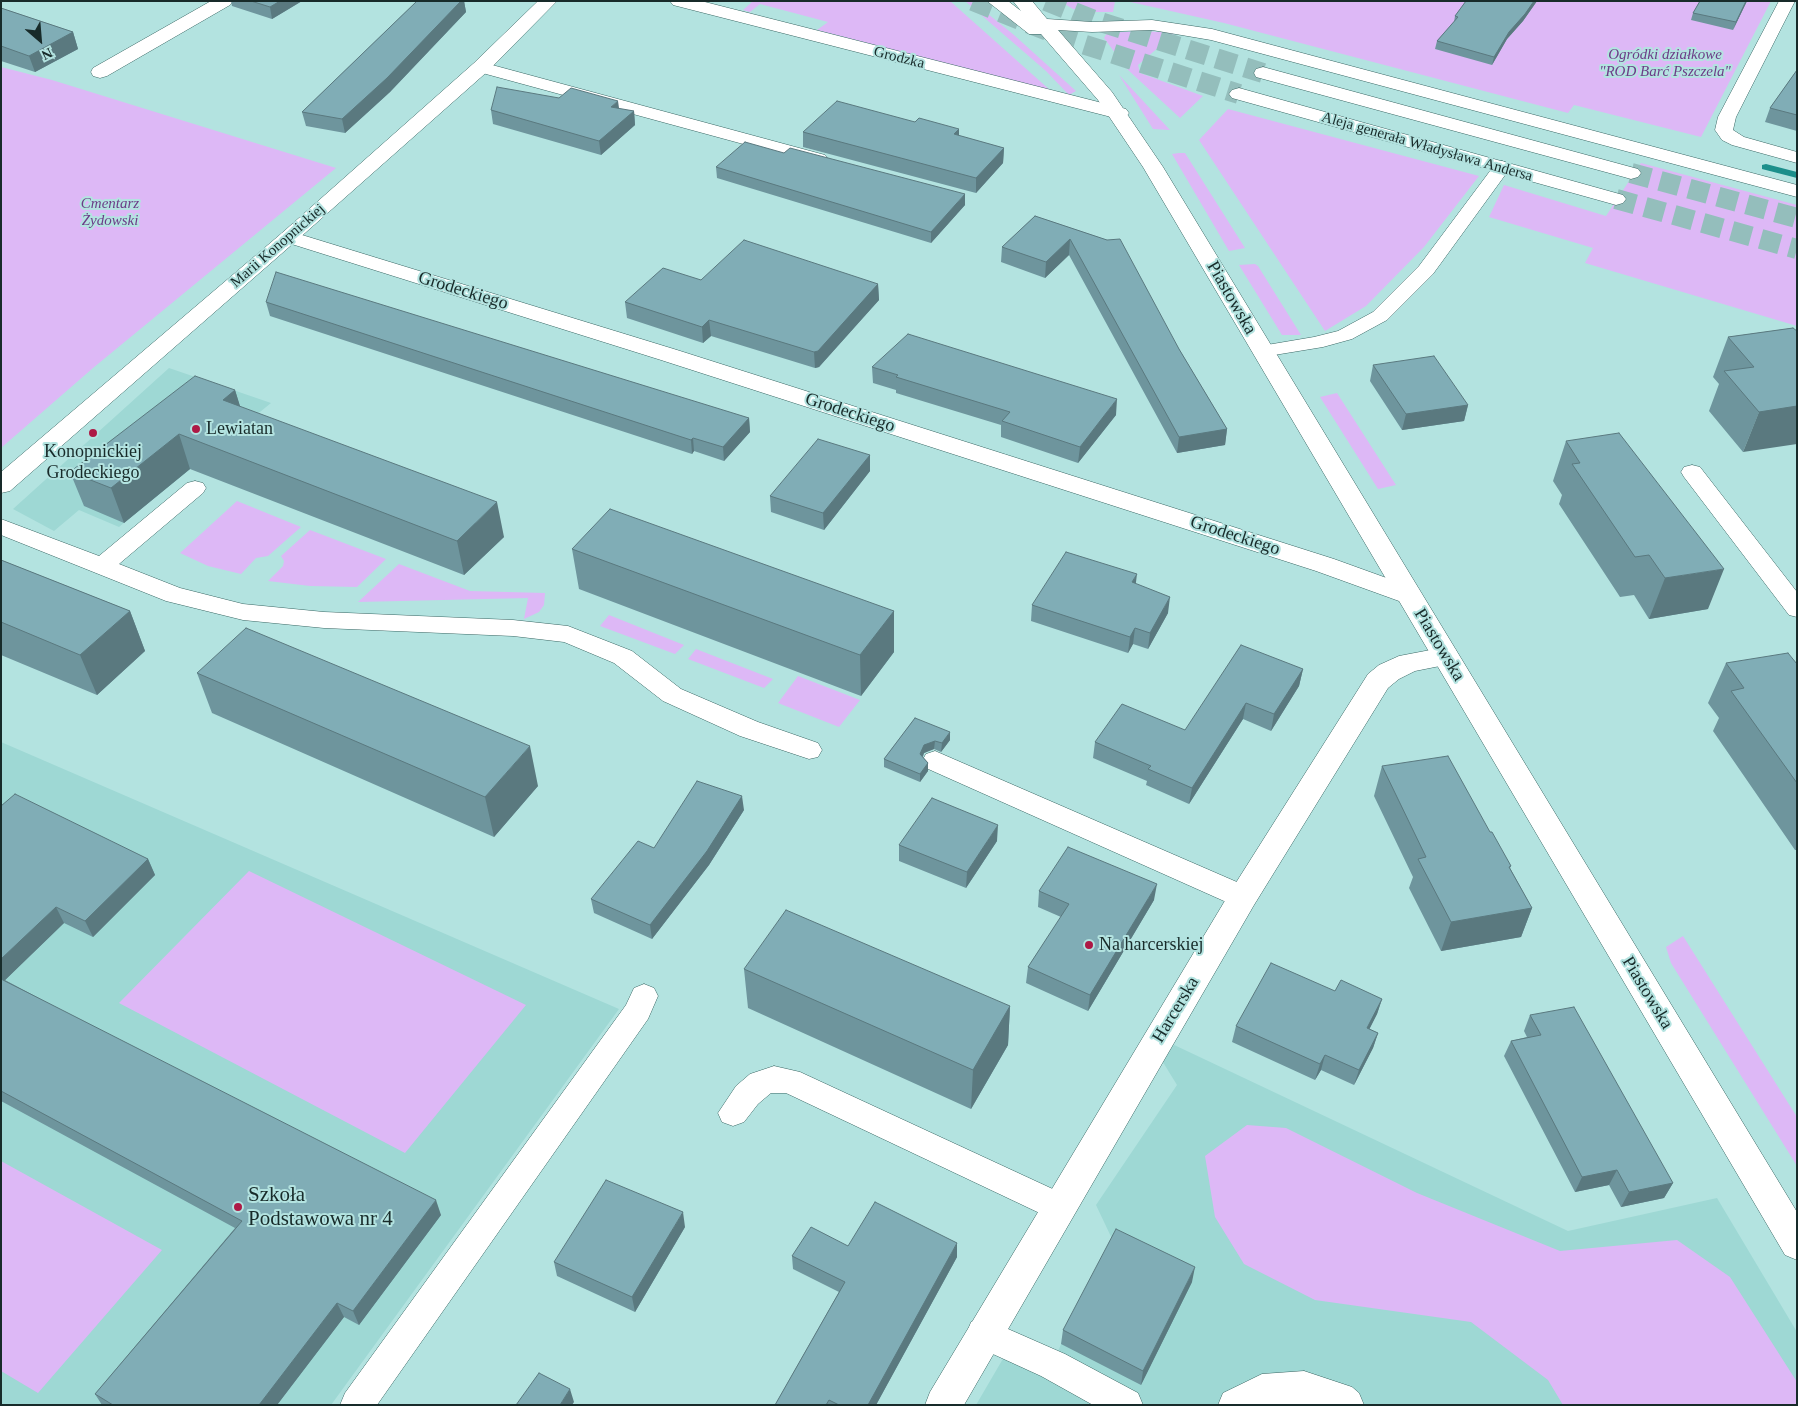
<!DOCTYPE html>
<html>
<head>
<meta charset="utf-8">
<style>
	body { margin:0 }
	#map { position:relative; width:1798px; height:1406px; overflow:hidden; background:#b3e3e0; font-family:"Times New Roman",serif }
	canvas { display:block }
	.frame { position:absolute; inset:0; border:2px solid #182b2a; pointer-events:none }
	.north { position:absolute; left:15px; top:15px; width:50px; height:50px; -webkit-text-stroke:4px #b3e3e0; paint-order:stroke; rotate:153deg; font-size:14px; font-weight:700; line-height:20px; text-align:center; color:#182b2a }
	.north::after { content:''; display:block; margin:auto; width:18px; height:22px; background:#182b2a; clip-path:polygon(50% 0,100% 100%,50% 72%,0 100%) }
</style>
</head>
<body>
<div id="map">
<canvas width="1798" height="1406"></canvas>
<div class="frame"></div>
<div class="north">N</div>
</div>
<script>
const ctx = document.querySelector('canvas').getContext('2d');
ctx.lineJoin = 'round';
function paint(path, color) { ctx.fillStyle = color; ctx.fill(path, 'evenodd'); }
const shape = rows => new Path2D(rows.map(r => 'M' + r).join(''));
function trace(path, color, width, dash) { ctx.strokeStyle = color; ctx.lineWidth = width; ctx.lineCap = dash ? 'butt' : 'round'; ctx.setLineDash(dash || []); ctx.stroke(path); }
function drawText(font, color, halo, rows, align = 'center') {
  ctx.font = font + ' "Times New Roman",serif'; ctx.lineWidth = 4; ctx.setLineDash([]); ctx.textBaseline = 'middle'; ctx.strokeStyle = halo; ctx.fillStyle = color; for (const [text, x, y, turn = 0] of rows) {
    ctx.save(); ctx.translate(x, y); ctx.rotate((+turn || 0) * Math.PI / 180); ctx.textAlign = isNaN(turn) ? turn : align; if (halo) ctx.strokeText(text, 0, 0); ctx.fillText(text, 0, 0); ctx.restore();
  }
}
paint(shape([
	[169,368,271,403,119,527,79,510,54,531,13,509],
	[1,742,619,1009,331,1405,1,1405],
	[1170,1043,1568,1231,1717,1198,1797,1332,1797,1405,976,1405,1004,1357,1053,1365,1061,1344,1114,1243,1096,1205,1177,1085,1161,1059]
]), '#9ed8d4');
paint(shape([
	[753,1,950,1,1051,91,817,30,828,22,760,4,750,12,743,10],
	[965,1,972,1,1014,35,1076,91,1069,95,1046,71],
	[1060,1,1115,1,1113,12,1095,12,1073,9],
	[1126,1,1771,1,1701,137,1574,105,1568,113,1224,23],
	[1143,31,1175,33,1138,65,1140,73,1203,96,1180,118,1127,69,1104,38,1107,33],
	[1,67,52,80,336,168,93,368,1,448],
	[1119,75,1170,130,1153,129],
	[1228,109,1479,176,1424,247,1366,306,1325,331,1199,140],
	[1179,153,1185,153,1245,248,1229,251,1172,154],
	[1641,163,1797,205,1797,326,1585,263,1593,248,1489,217,1504,185,1606,216],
	[1255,264,1258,266,1301,335,1282,335,1239,265],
	[1337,393,1396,485,1378,489,1320,397],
	[237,501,301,527,268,556,256,558,241,574,208,566,180,553],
	[310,530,386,559,357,587,310,586,268,581,283,566,284,561,281,556],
	[399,564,470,591,545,593,544,605,539,612,524,619,528,598,358,602],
	[609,615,684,645,675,654,600,626],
	[696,649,773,679,764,688,688,659],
	[798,676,860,700,839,727,778,703],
	[249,871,526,1005,405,1153,119,1003],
	[1683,936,1797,1117,1797,1166,1671,963,1666,947],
	[1247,1125,1286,1128,1417,1193,1560,1251,1677,1240,1730,1277,1797,1382,1797,1405,1563,1405,1548,1380,1471,1322,1315,1300,1244,1264,1215,1217,1205,1156],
	[1,1161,162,1250,38,1393,1,1371]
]), '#ddb8f6');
paint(shape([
	[1766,164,1797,172,1797,178,1762,169,1762,165,1766,164]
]), '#1c8f8b');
trace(shape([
	[973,1,1070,40,1239,94],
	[1046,1,1094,20,1263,73],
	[1631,173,1797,218],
	[1616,199,1797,249]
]), '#94bebc', 20, [20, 10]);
const lane = shape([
	[1779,1,1795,1,1736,117,1733,130,1744,137,1797,152,1797,163,1732,145,1722,140,1715,130,1718,117,1779,1],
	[481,62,825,155,828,159,825,163,813,163,475,71,472,67,475,63,481,62],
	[1502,161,1508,163,1511,167,1508,171,1433,274,1387,320,1352,339,1323,347,1262,357,1255,355,1252,351,1255,347,1314,337,1338,331,1373,312,1419,266,1496,163,1502,161],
	[1692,465,1700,467,1797,592,1797,617,1789,615,1684,477,1681,472,1684,467,1692,465],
	[195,481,203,483,206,488,203,493,119,564,180,588,243,604,324,612,513,620,568,626,632,651,681,689,758,722,818,743,822,750,818,757,809,759,740,736,663,701,614,663,564,642,513,636,324,628,243,620,166,601,1,535,1,519,99,556,187,483,195,481],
	[935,751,1253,889,1257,897,1253,905,1243,908,1233,905,926,768,922,761,926,754,935,751],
	[644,984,654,988,658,996,648,1019,377,1405,340,1405,345,1393,626,1005,634,988,644,984],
	[774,1066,800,1072,1070,1197,1075,1207,1070,1217,1059,1221,1048,1217,786,1093,771,1093,758,1104,744,1122,733,1126,722,1122,718,1113,736,1086,750,1074,774,1066],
	[983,1318,1065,1354,1138,1393,1143,1405,1093,1405,1041,1376,971,1344,967,1333,971,1322,983,1318],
	[1304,1371,1352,1387,1359,1393,1364,1405,1218,1405,1223,1393,1262,1374,1304,1371]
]);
const street = shape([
	[211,1,233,1,230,5,107,76,100,78,93,76,91,72,93,68,211,1],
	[670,1,701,1,1126,109,1129,113,1126,117,1119,119,673,5,670,1],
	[289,231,677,350,1334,559,1417,589,1421,595,1417,601,1408,604,1399,601,1316,571,661,360,282,241,278,237,282,233,289,231],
	[1446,647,1455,649,1459,656,1455,663,1415,671,1399,679,1388,688,1254,905,964,1405,925,1405,930,1392,1232,889,1368,674,1379,665,1399,656,1446,647]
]);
const secondary = shape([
	[538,1,557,1,488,71,296,241,10,491,1,493,1,472,282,233,474,63,538,1],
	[987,1,1008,1,1021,11,1013,1,1032,1,1047,19,1092,22,1152,20,1212,29,1797,185,1797,197,1211,40,1152,30,1092,32,1058,30,1112,92,1163,167,1797,1212,1797,1260,1785,1255,1143,167,1098,100,1041,34,1029,34,987,1],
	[1263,67,1638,169,1641,173,1638,177,1631,179,1624,177,1256,77,1254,73,1256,69,1263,67],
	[1239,88,1623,195,1626,199,1623,203,1616,205,1609,203,1232,98,1229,94,1232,90,1239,88]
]);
trace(lane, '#3a6764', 1);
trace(street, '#3a6764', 1);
trace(secondary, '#3a6764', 1);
paint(lane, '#fff');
paint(street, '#fff');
paint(secondary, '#fff');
paint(shape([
	[231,1,302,1,272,19,232,6],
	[417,1,464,1,466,12,390,92,345,133,306,126,302,112],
	[1466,1,1537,1,1523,21,1507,39,1492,65,1435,49,1437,41,1454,22,1455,16],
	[1700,1,1747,1,1733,30,1691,20,1693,13],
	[1,8,73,32,78,49,35,72,1,61],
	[1797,70,1797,131,1765,122,1770,108],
	[619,109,634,111,635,125,601,155,493,124,491,110],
	[803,132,959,136,1004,148,1003,163,976,193,803,147],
	[716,167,965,205,931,243,717,178],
	[1035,216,1107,240,1179,349,1227,429,1225,445,1177,453,1069,255,1045,278,1001,262,1002,247],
	[701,280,878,284,879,300,819,367,815,368,711,336,703,343,627,318,625,302],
	[266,302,749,418,750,432,724,461,694,451,692,454,270,316],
	[1793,328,1743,452,1709,411,1719,384,1713,377,1728,337],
	[1373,365,1468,405,1464,421,1402,430,1370,381],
	[872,367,1116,415,1078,463,1001,437,1001,425,896,393,896,390,873,383],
	[235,390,240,407,504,537,464,575,190,469,124,523,84,506,70,472],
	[1566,441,1708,609,1649,619,1634,595,1620,597,1559,504,1562,495,1553,481],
	[870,455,870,471,824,530,771,512,770,496],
	[572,549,894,611,894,652,861,696,579,589],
	[1,560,130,611,145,651,97,695,1,655],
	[1136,584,1168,613,1148,649,1133,644,1128,653,1031,621,1032,605],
	[1726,663,1797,664,1797,850,1795,850,1713,731,1719,718,1708,703],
	[1303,669,1299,686,1271,731,1243,719,1189,804,1146,785,1147,781,1093,758,1095,742,1185,730],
	[197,673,538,786,494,837,212,713],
	[915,718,950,740,941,752,934,749,924,753,923,757,928,763,928,771,920,782,884,767,884,759],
	[1382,766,1490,832,1511,866,1510,868,1532,908,1521,937,1441,951,1409,888,1413,877,1374,796],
	[1,806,148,859,155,875,93,937,64,923,5,980,441,1215,359,1325,344,1317,277,1405,102,1405,95,1394,235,1228,1,1101],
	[744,810,709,865,652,939,594,913,591,899,654,848],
	[997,841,966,888,899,861,899,845],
	[1039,891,1154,900,1088,1011,1026,983,1028,967,1061,917,1038,907],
	[744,969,1010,1006,1008,1045,971,1109,748,1008],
	[1335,991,1382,999,1377,1014,1369,1029,1378,1033,1373,1048,1354,1085,1321,1070,1315,1080,1232,1042,1236,1026],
	[1530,1015,1673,1183,1664,1198,1621,1207,1609,1185,1575,1192,1504,1056,1511,1041,1527,1037,1524,1031],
	[685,1227,635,1312,557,1276,554,1262],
	[848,1246,957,1257,876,1405,775,1405,839,1292,793,1269,792,1256],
	[1192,1282,1141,1385,1061,1344,1063,1330]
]), '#6e959d');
paint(shape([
	[280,1,302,1,272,19,270,7],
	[461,1,464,1,466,12,390,92,345,133,342,119],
	[1534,1,1537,1,1523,21,1507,39,1492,65,1494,57,1509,32],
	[1746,1,1747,1,1733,30,1736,22],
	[73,32,78,49,35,72,29,56],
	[618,101,620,115,611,107],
	[634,111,635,125,601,155,599,141],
	[959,129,959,144,954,134],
	[1004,148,1003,163,976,193,976,178],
	[965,194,965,205,931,243,931,232],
	[1070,239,1069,255,1045,278,1046,262],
	[878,284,879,300,819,367,815,368,814,352],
	[709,320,711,336,703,343,702,327],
	[1797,372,1797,444,1743,452,1759,412],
	[235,390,246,425,223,400],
	[1117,399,1116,415,1078,463,1080,447],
	[1468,405,1464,421,1402,430,1406,414],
	[749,418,750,432,724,461,723,447],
	[1227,429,1225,445,1177,453,1179,437],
	[179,434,190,469,124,523,111,488],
	[693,438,694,451,692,454,691,440],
	[870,455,870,471,824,530,823,513],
	[497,502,504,537,464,575,457,541],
	[1724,569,1708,609,1649,619,1665,578],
	[1137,574,1135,590,1132,582],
	[1170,597,1168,613,1148,649,1150,633],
	[130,611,145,651,97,695,80,655],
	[894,611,894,652,861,696,860,655],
	[1135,628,1133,644,1128,653,1130,637],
	[1303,669,1299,686,1271,731,1274,714],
	[1246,703,1243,719,1189,804,1192,788],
	[950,732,950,740,941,752,942,743],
	[935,741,934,749,924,753,920,762,920,754,924,745],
	[530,746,538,786,494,837,485,797],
	[928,763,928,771,920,782,920,774],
	[742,796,744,810,709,865,652,939,650,925],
	[998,825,997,841,966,888,967,872],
	[148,859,155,875,93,937,85,921],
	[1157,884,1154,900,1088,1011,1090,995],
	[56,907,64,923,1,984,1,959],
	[1532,908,1521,937,1441,951,1451,922],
	[1382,999,1377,1014,1362,1044,1367,1028],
	[1010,1006,1008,1045,971,1109,973,1070],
	[1378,1033,1373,1048,1354,1085,1359,1070],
	[1325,1055,1321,1070,1315,1080,1320,1064],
	[1617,1170,1609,1185,1575,1192,1582,1177],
	[1673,1183,1664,1198,1621,1207,1629,1192],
	[436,1200,441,1215,359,1325,353,1311],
	[683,1212,685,1227,635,1312,632,1297],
	[957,1243,957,1257,876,1405,868,1405],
	[1195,1267,1192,1282,1141,1385,1143,1371],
	[337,1303,344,1317,277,1405,259,1405],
	[570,1389,574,1402,572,1405,560,1405]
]), '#5a797f');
const building = shape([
	[251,1,280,1,270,7,251,1],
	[417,1,461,1,387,78,342,119,302,112,417,1],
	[1466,1,1534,1,1525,14,1509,32,1494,57,1437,41,1458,17,1455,16,1466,1],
	[1700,1,1746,1,1736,22,1693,13,1700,1],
	[1,8,73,32,29,56,1,46,1,8],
	[1797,70,1797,115,1770,108,1797,70],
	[497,87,559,98,571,88,618,101,611,107,634,111,599,141,491,110,497,87],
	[837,101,915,122,919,118,959,129,954,134,1004,148,976,178,803,132,837,101],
	[745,142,784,153,790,148,965,194,931,232,716,167,745,142],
	[1035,216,1107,240,1120,239,1179,349,1227,429,1179,437,1070,239,1046,262,1002,247,1035,216],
	[744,240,878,284,818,351,814,352,709,320,702,327,625,302,663,268,701,280,744,240],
	[276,272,749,418,723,447,693,438,691,440,266,302,276,272],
	[1793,328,1797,331,1797,406,1759,412,1724,371,1754,367,1728,337,1793,328],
	[908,334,1117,399,1080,447,1002,421,1010,412,896,377,898,375,872,367,908,334],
	[1434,356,1468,405,1406,414,1373,365,1434,356],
	[195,376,235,390,223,400,497,502,457,541,179,434,111,488,70,472,195,376],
	[1619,433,1724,569,1665,578,1649,555,1635,557,1572,464,1580,463,1566,441,1619,433],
	[818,439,870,455,823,513,770,496,818,439],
	[610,509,894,611,860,655,572,549,610,509],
	[1066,552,1137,574,1132,582,1170,597,1150,633,1135,628,1130,637,1032,605,1066,552],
	[1,560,130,611,80,655,1,622,1,560],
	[246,628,530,746,485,797,197,673,246,628],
	[1241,645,1303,669,1274,714,1246,703,1192,788,1148,769,1151,766,1095,742,1122,704,1185,730,1241,645],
	[1788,653,1797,664,1797,783,1731,691,1744,688,1726,663,1788,653],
	[915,718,950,732,942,743,935,741,924,745,920,754,928,763,920,774,884,759,915,718],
	[1448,756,1490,832,1492,832,1511,866,1509,867,1532,908,1451,922,1418,859,1426,857,1382,766,1448,756],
	[697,781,742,796,707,851,650,925,591,899,638,841,654,848,697,781],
	[15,794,148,859,85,921,56,907,1,959,1,806,15,794],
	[932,798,998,825,967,872,899,845,932,798],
	[1068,847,1157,884,1090,995,1028,967,1069,904,1039,891,1068,847],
	[786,910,1010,1006,973,1070,744,969,786,910],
	[1271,963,1335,991,1341,980,1382,999,1367,1028,1378,1033,1359,1070,1325,1055,1320,1064,1236,1026,1271,963],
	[1,979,436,1200,353,1311,337,1303,259,1405,113,1405,95,1394,242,1221,1,1091,1,979],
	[1574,1007,1673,1183,1629,1192,1617,1170,1582,1177,1511,1041,1541,1035,1530,1015,1574,1007],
	[606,1180,683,1212,632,1297,554,1262,606,1180],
	[875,1202,957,1243,868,1405,839,1405,829,1400,826,1405,775,1405,845,1282,792,1256,811,1227,848,1246,875,1202],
	[1116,1229,1195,1267,1143,1371,1063,1330,1116,1229],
	[539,1373,570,1389,560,1405,516,1405,539,1373]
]);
paint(building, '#80adb6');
trace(building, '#5a797f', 1);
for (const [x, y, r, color] of [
	[196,429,5,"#ad1945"],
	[93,433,5,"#ad1945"],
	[1089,945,5,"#ad1945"],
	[238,1207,5,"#ad1945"]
]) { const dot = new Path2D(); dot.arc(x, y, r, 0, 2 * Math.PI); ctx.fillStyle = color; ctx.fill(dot); trace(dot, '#b3e3e0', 2); }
drawText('italic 15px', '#6c3d87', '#b3e3e0', [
	["Ogródki działkowe",1665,55],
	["\"ROD Barć Pszczela\"",1665,72],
	["Cmentarz",110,204],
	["Żydowski",110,221]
]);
drawText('15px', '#182b2a', '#b3e3e0', [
	["Grodzka",899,58,14],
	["Aleja generała Władysława Andersa",1427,147,16],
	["Marii Konopnickiej",278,246,-41]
]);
drawText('18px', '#182b2a', '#b3e3e0', [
	["Grodeckiego",463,291,17],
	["Piastowska",1231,298,60],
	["Grodeckiego",850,413,18],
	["Grodeckiego",1235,536,18],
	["Piastowska",1439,645,59],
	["Piastowska",1647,993,59],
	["Harcerska",1176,1010,-59]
]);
drawText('18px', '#182b2a', '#b3e3e0', [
	["Lewiatan",206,429],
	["Konopnickiej",93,452,"center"],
	["Grodeckiego",93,473,"center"],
	["Na harcerskiej",1099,945]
], 'left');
drawText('21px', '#182b2a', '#b3e3e0', [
	["Szkoła",248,1195],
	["Podstawowa nr 4",248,1219]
], 'left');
</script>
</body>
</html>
